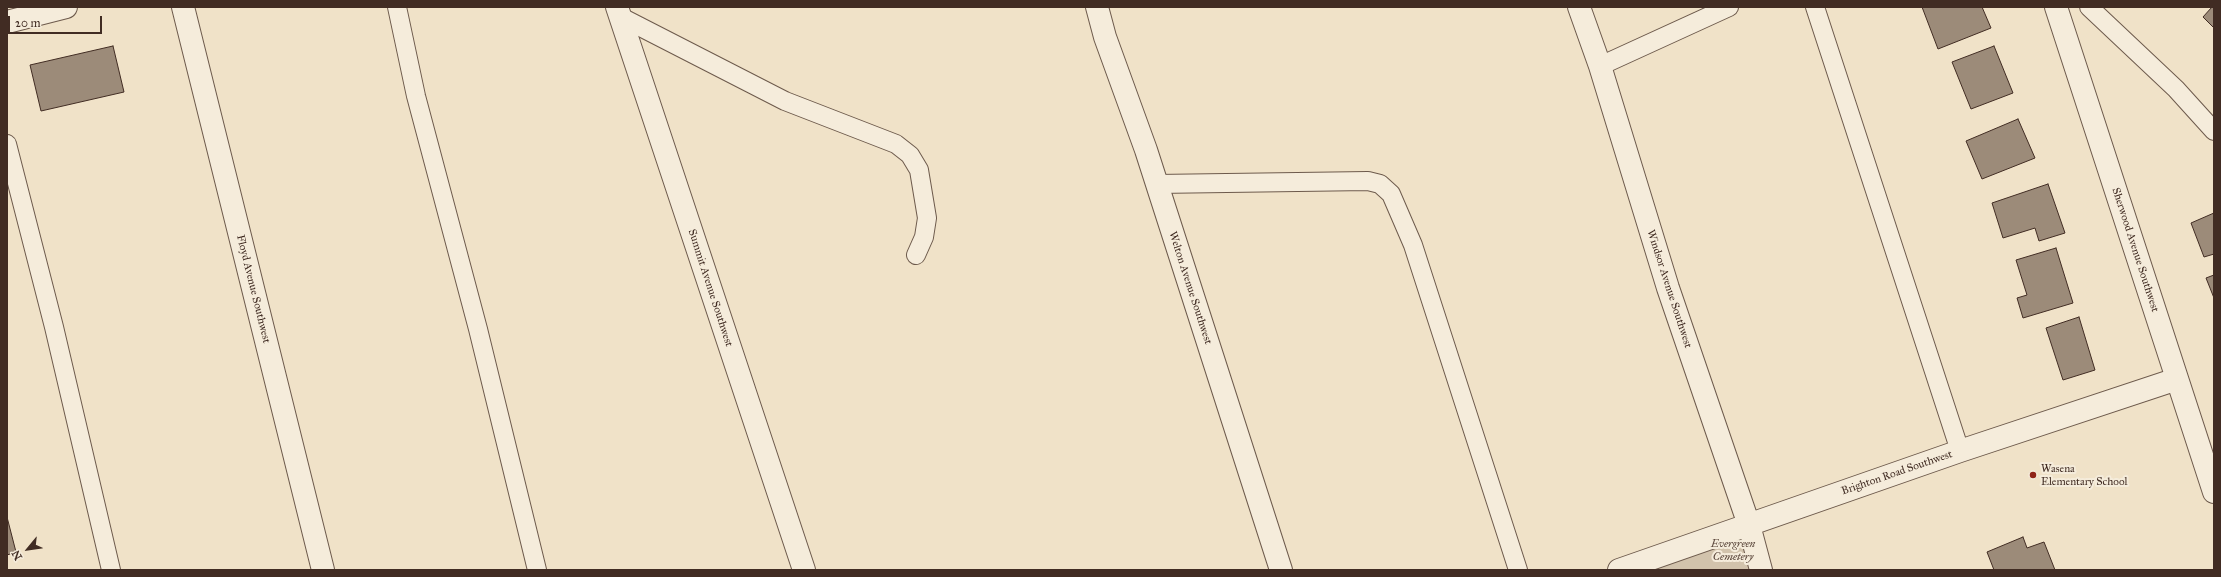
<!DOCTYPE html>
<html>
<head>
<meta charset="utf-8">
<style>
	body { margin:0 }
	#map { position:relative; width:2221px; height:577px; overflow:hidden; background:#f0e2c8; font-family:"IM FELL Great Primer",serif }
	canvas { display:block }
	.frame { position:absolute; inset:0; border:8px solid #412c23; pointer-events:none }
	.north { position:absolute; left:8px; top:529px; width:40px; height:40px; -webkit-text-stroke:3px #f5ecdb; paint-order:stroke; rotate:241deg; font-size:11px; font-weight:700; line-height:16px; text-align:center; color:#412c23 }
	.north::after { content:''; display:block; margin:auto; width:14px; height:18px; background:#412c23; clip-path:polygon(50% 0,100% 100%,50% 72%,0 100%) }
	.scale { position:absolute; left:8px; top:16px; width:94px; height:18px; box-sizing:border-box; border:2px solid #412c23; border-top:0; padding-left:5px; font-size:12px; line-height:14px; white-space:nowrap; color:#412c23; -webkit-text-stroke:3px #f5ecdb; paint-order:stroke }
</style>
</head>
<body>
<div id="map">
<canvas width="2221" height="577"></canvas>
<div class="frame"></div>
<div class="north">N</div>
<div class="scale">20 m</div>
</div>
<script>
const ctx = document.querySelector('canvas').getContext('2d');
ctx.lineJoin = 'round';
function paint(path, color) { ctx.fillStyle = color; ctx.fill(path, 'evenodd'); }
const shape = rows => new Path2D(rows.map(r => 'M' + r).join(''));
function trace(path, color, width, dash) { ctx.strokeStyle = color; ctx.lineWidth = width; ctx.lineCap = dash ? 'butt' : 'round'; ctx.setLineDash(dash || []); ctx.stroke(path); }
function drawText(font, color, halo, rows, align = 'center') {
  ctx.font = font + ' "IM FELL Great Primer",serif'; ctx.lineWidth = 4; ctx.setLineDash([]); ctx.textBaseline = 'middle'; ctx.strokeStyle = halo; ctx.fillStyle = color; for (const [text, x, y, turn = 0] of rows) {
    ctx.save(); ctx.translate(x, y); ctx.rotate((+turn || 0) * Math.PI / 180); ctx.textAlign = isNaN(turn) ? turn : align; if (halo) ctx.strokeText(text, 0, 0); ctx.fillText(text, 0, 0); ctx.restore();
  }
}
paint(shape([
	[1749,525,1758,570,1621,570]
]), '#d2c3ac');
const building = shape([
	[1922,7,1982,7,1991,28,1938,49,1922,7],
	[2212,7,2214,7,2214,28,2203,17,2212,7],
	[113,46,124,92,41,111,30,65,113,46],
	[1994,46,2013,93,1971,109,1952,62,1994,46],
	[2018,119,2035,158,1982,179,1966,141,2018,119],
	[2048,184,2065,233,2039,241,2035,228,2003,238,1992,203,2048,184],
	[2214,213,2214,254,2204,257,2191,223,2214,213],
	[2056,248,2073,303,2023,318,2017,298,2027,295,2016,260,2056,248],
	[2214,275,2214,298,2206,278,2214,275],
	[2079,317,2095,370,2063,380,2046,328,2079,317],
	[7,517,16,552,7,555,7,517],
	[2023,537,2027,548,2044,542,2055,570,1994,570,1987,552,2023,537]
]);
paint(building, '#9c8b79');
trace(building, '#412c23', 1);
const service = shape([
	[397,7,416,96,478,329,537,570],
	[1815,7,1960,451],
	[2089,7,2176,89,2214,131],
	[619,16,785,101,896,144,910,155,919,170,927,218,924,237,916,255],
	[1600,66,1729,7],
	[7,144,54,327,111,570],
	[1156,184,1368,181,1380,184,1391,194,1413,245,1518,570]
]);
const minor = shape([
	[183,7,323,570],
	[617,7,804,570],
	[1097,7,1105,37,1146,150,1281,570],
	[1579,7,1600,66,1668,288,1749,525,1761,570],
	[2056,7,2214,492],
	[7,22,66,7],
	[1619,570,1960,451,2177,379]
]);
trace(service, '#6d5a4c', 20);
trace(minor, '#6d5a4c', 24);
trace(service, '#f5ecdb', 18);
trace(minor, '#f5ecdb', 22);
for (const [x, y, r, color] of [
	[2033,475,4,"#8f2418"]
]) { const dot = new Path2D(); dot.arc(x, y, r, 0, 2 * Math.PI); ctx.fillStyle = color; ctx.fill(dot); trace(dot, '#f5ecdb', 1.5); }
drawText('11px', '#412c23', '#f5ecdb', [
	["Sherwood Avenue Southwest",2135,250,72],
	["Summit Avenue Southwest",710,288,72],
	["Welton Avenue Southwest",1190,288,72],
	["Floyd Avenue Southwest",253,289,76],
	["Windsor Avenue Southwest",1669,289,72],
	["Brighton Road Southwest",1897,473,-19]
]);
drawText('11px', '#412c23', '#f5ecdb', [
	["Wasena",2041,469],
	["Elementary School",2041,482]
], 'left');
drawText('italic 11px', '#5e4a3e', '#f5ecdb', [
	["Evergreen",1733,544],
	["Cemetery",1733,557]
]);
</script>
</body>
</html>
